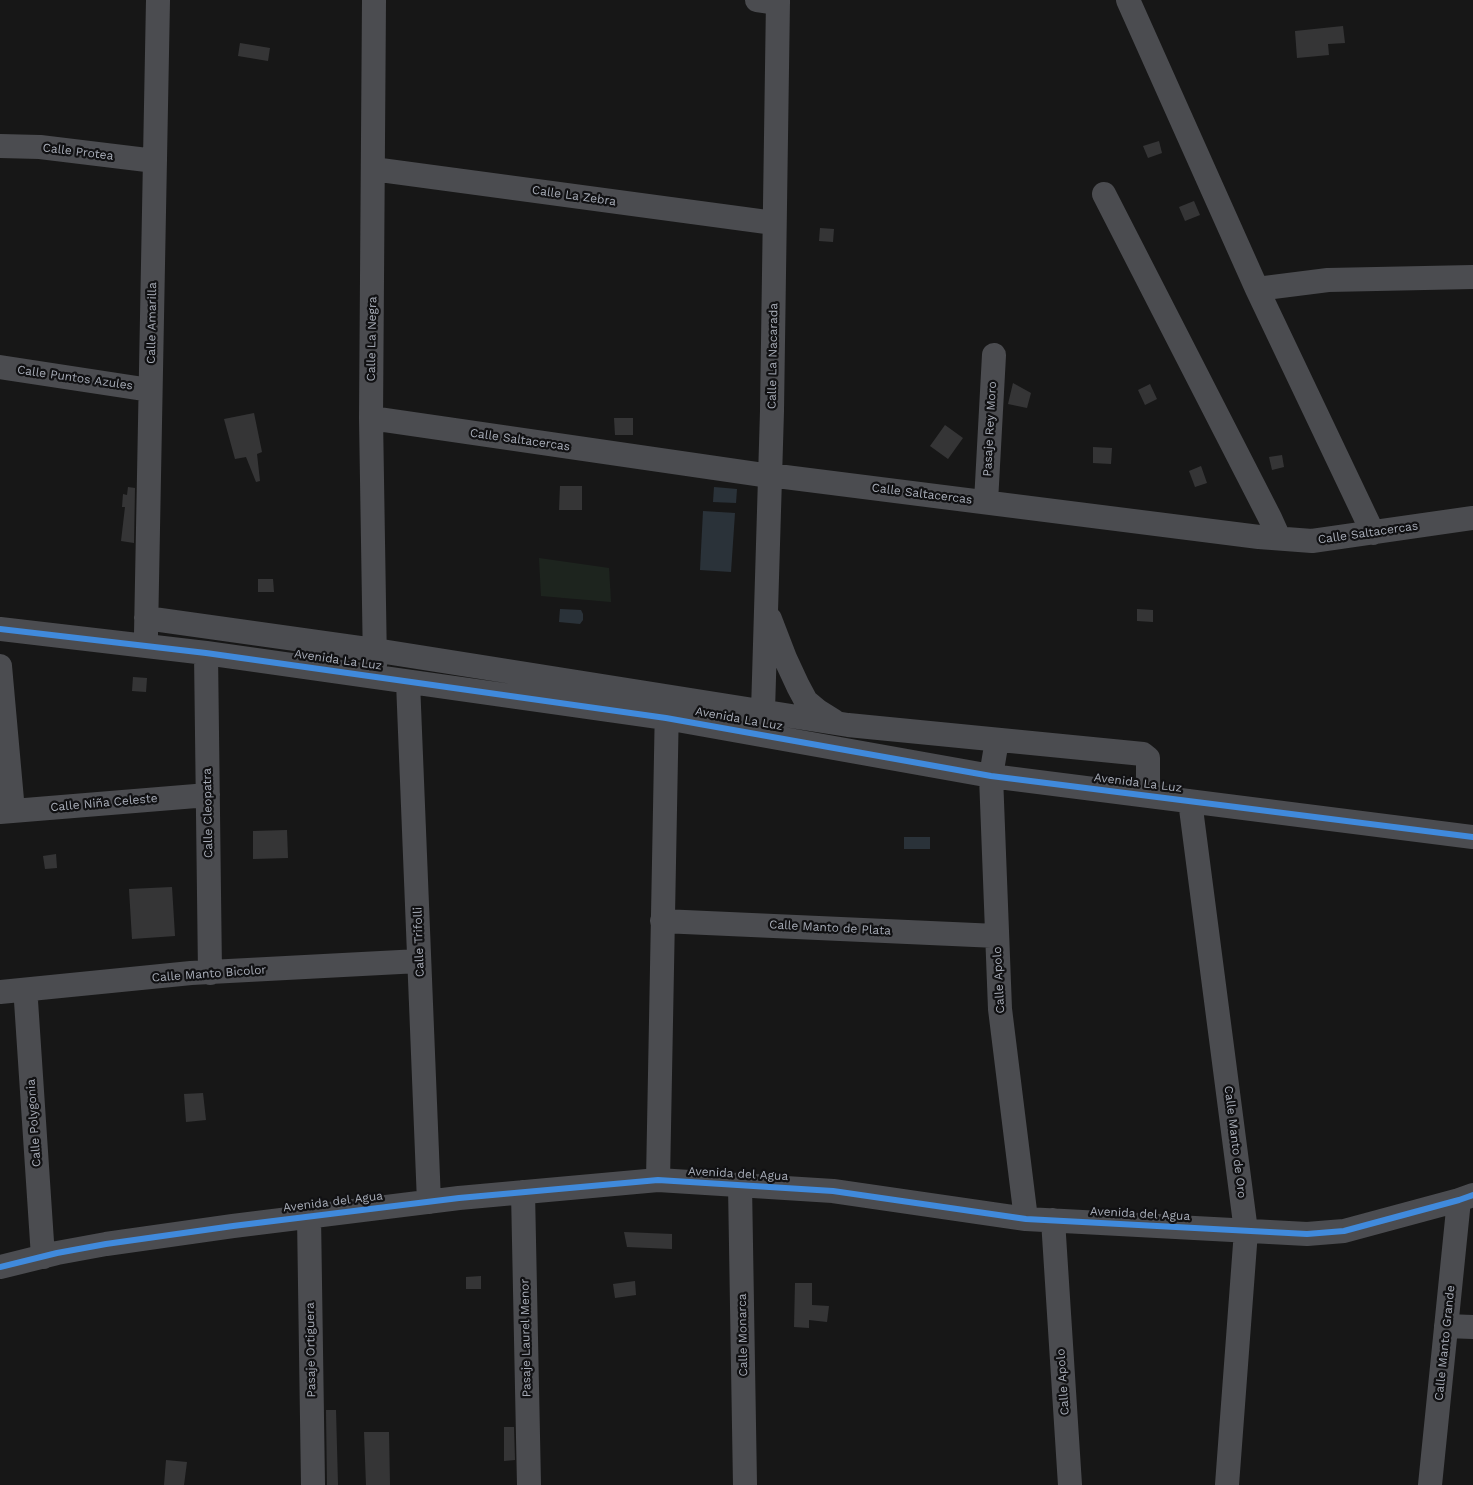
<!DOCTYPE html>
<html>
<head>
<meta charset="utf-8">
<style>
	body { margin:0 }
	canvas { display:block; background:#171717 }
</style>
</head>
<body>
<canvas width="1473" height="1485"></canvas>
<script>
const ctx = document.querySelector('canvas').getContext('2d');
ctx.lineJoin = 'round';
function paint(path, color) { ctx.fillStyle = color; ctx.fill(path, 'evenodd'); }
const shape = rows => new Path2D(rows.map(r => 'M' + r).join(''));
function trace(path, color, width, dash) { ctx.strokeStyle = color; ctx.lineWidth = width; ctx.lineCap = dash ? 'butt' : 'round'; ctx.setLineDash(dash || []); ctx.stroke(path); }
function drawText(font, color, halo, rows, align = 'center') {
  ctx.font = font + ' "Work Sans",sans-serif'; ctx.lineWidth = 4.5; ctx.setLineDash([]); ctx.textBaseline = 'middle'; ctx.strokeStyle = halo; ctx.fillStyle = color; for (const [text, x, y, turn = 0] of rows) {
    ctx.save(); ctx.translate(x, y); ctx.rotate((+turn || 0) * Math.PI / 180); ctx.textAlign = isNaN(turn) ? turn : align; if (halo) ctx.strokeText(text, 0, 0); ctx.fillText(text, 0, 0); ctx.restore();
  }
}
paint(shape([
	[539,558,609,568,611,602,541,596]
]), '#1d241e');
paint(shape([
	[714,487,737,489,736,503,713,502],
	[703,511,735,513,731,572,700,570],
	[560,609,581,610,583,614,583,620,580,624,559,622],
	[904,837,930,837,930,849,904,849]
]), '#2a3239');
paint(shape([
	[1343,26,1345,43,1328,44,1329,55,1297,58,1295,31],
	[240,43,270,48,268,61,238,56],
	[1159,141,1162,153,1148,158,1143,146],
	[1194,201,1200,215,1185,221,1179,207],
	[820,228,834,229,833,242,819,241],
	[1013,383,1031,393,1027,408,1008,404],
	[1150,384,1157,399,1145,405,1138,390],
	[254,413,262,452,257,454,260,481,256,482,246,457,235,459,224,419],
	[614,418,633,418,633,435,615,435],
	[945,425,963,438,948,459,930,446],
	[1093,447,1112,448,1111,464,1093,463],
	[1282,455,1284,467,1272,470,1269,457],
	[1201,466,1207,483,1195,487,1189,471],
	[560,486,582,486,582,510,559,510],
	[128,487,135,488,134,543,121,541,125,507,122,507,123,494,127,495],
	[258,579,273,579,274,592,258,592],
	[1137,609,1153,610,1153,622,1137,621],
	[133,677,147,678,146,692,132,691],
	[287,830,288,858,253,859,253,831],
	[56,854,57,868,45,869,43,856],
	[172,887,175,936,132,939,129,889],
	[203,1093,206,1120,186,1122,184,1094],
	[624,1232,672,1234,672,1249,627,1247],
	[481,1276,481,1289,466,1289,466,1277],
	[635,1281,636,1295,615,1298,613,1284],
	[795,1283,812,1283,812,1305,829,1306,827,1322,809,1320,809,1328,794,1327],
	[326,1410,336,1410,338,1485,327,1485],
	[504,1427,514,1427,515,1460,504,1461],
	[364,1432,389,1432,390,1485,366,1485],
	[166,1460,187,1462,184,1485,164,1485]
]), '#353536');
trace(shape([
	[374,0,371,418,375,665],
	[757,0,778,3],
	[1128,0,1257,289,1373,533],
	[0,146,40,147,155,161],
	[373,169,774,223],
	[1104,194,1270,518,1279,538],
	[1257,289,1328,280,1473,277],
	[0,367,150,390],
	[371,418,770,476,785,477,1259,537,1312,541,1473,518],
	[986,502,994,355],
	[146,618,374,650,848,725,1143,754,1148,758,1148,796],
	[770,619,785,658,798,686,806,701,818,711,834,721],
	[0,629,206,653,666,718,991,776,1473,837],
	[146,634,158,0],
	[206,653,210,973],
	[0,666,13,811],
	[408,682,429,1202],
	[763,711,772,411,778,0],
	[997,740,991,776,1000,1009,1026,1219],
	[1190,801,1246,1231,1227,1485],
	[0,812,208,795],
	[662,921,997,936],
	[28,990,26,1001,43,1257],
	[0,992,191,973,419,961],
	[658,1180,667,703],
	[740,1185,745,1485],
	[523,1192,529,1485],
	[309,1216,313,1485],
	[1053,1220,1070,1485],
	[0,1267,57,1253,106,1244,233,1226,459,1198,658,1180,833,1191,1026,1219,1307,1234,1344,1231,1459,1200,1473,1195],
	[1446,1326,1473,1327],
	[1430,1485,1459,1200]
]), '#4b4c50', 24);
trace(shape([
	[0,629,206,653,666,718,991,776,1473,837],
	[0,1267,57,1253,106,1244,233,1226,459,1198,658,1180,833,1191,1026,1219,1307,1234,1344,1231,1459,1200,1473,1195]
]), '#408adc', 6);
drawText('12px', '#a8adb8', '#111113', [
	["Calle Protea",78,152,7],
	["Calle La Zebra",574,196,8],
	["Calle Amarilla",152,323,-89],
	["Calle La Negra",372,339,-89],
	["Calle La Nacarada",773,356,-89],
	["Calle Puntos Azules",75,378,8],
	["Pasaje Rey Moro",990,429,-87],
	["Calle Saltacercas",520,440,8],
	["Calle Saltacercas",922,494,7],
	["Calle Saltacercas",1368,533,-8],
	["Avenida La Luz",338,660,8],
	["Avenida La Luz",739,719,10],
	["Avenida La Luz",1138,783,7],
	["Calle Niña Celeste",104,803,-5],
	["Calle Cleopatra",208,813,-91],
	["Calle Manto de Plata",830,928,3],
	["Calle Trifolli",419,942,-92],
	["Calle Manto Bicolor",209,974,-4],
	["Calle Apolo",999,980,-93],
	["Calle Polygonia",34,1123,-94],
	["Calle Manto de Oro",1235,1142,83],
	["Avenida del Agua",738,1174,3],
	["Avenida del Agua",333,1202,-7],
	["Avenida del Agua",1140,1214,3],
	["Calle Monarca",743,1335,-91],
	["Pasaje Laurel Menor",526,1338,-91],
	["Calle Manto Grande",1445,1343,-84],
	["Pasaje Ortiguera",311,1350,-91],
	["Calle Apolo",1063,1382,-94]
]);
</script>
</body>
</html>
